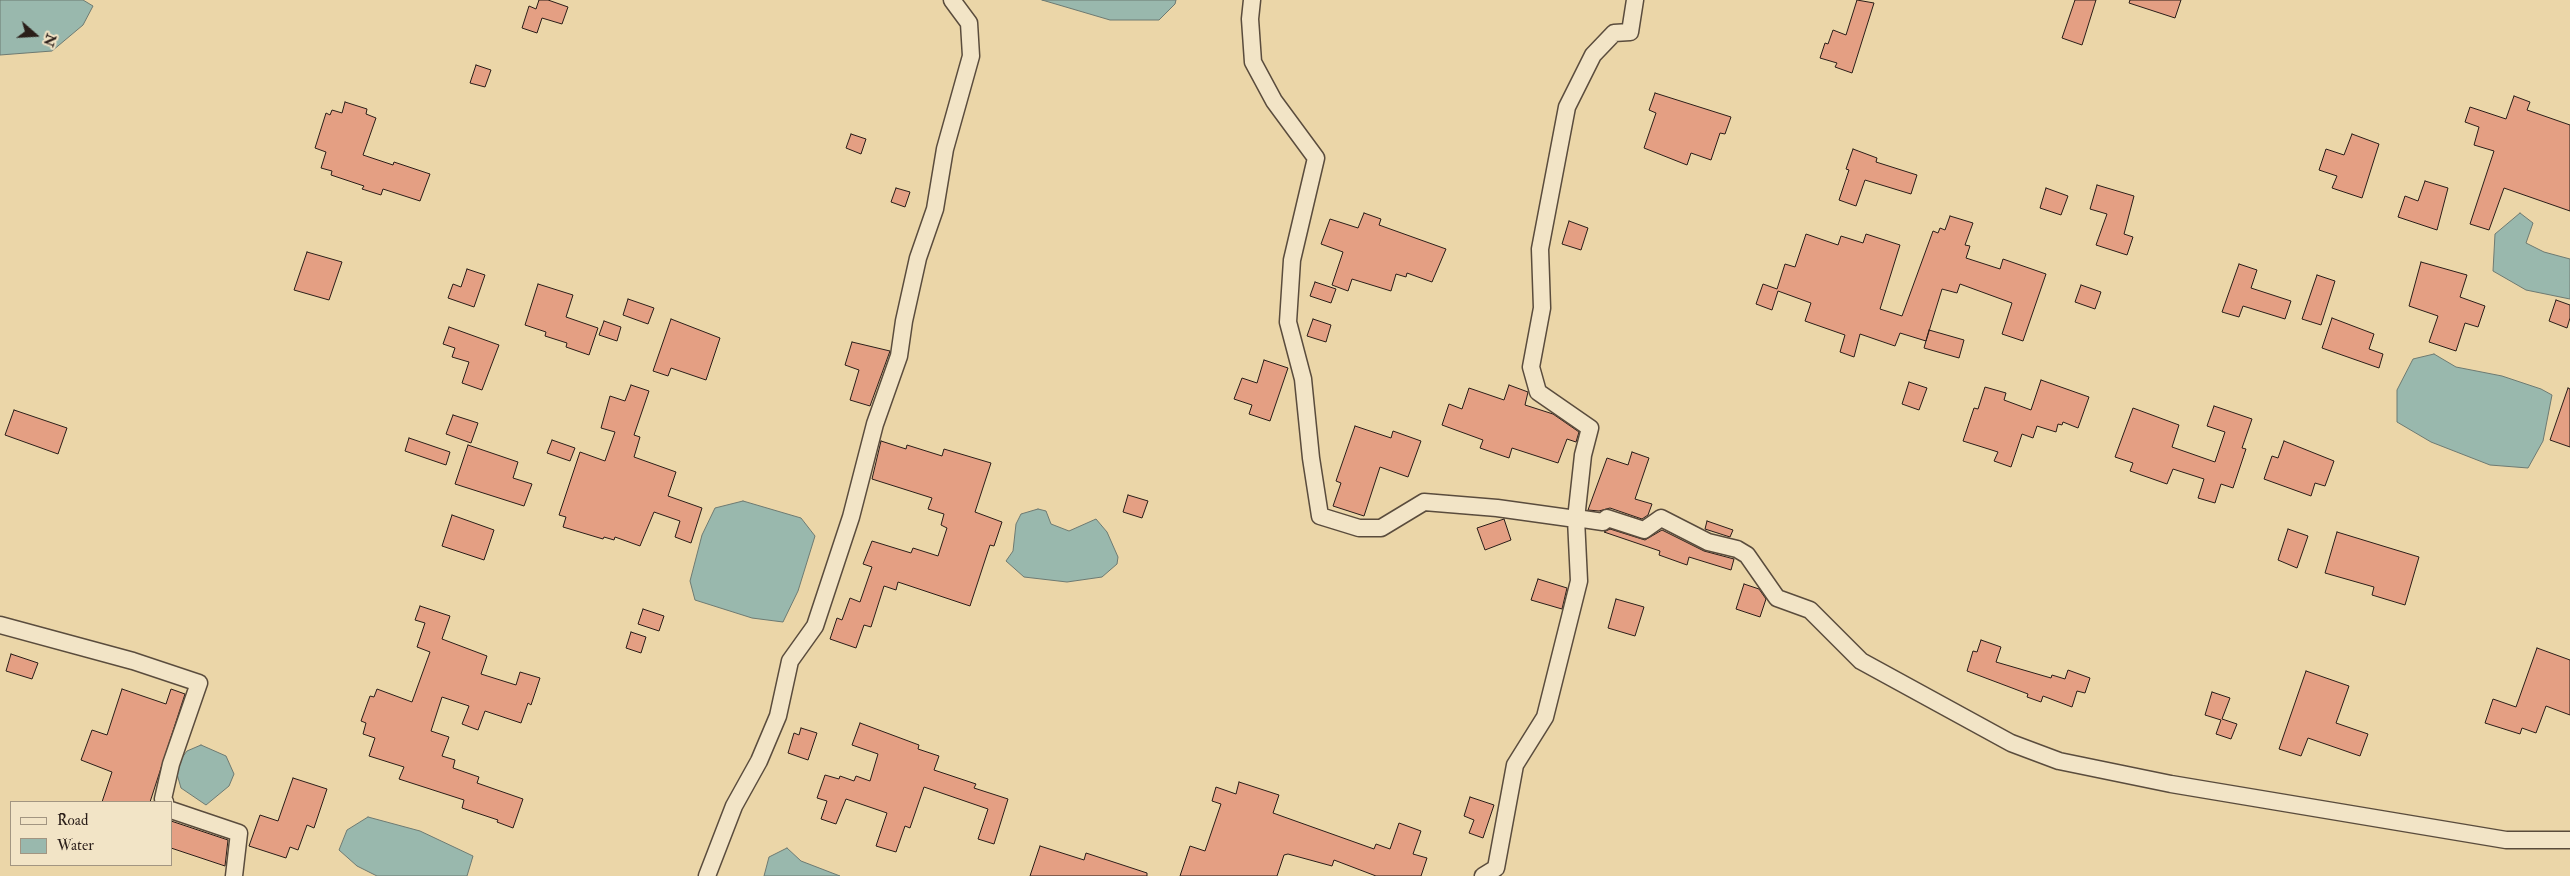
<!DOCTYPE html>
<html>
<head>
<meta charset="utf-8">
<style>
	body { margin:0 }
	#map { position:relative; width:2570px; height:876px; overflow:hidden; background:#ebd6a8; font-family:"IM FELL Double Pica",serif }
	canvas { display:block }
	.legend { position:absolute; left:10px; top:801px; width:162px; height:65px; box-sizing:border-box; background:#f2e4c6; border:1px solid #a29581; margin:0; padding:6px 9px; list-style:none; font-size:15px; color:#2a1e19 }
	.legend li { display:flex; align-items:center; gap:10px; height:25px }
	.legend b { width:25px; border:1px solid #a29581 }
	.north { position:absolute; left:10px; top:10px; width:50px; height:50px; -webkit-text-stroke:4px #f2e4c6; paint-order:stroke; rotate:109deg; font-size:14px; font-weight:700; line-height:20px; text-align:center; color:#2a1e19 }
	.north::after { content:''; display:block; margin:auto; width:18px; height:22px; background:#2a1e19; clip-path:polygon(50% 0,100% 100%,50% 72%,0 100%) }
</style>
</head>
<body>
<div id="map">
<canvas width="2570" height="876"></canvas>
<ul class="legend">
<li><b style="height:6px;background:#f2e4c6"></b>Road</li>
<li><b style="height:14px;background:#99b8ad"></b>Water</li>
</ul>
<div class="north">N</div>
</div>
<script>
const ctx = document.querySelector('canvas').getContext('2d');
ctx.lineJoin = 'round';
function paint(path, color) { ctx.fillStyle = color; ctx.fill(path, 'evenodd'); }
const shape = rows => new Path2D(rows.map(r => 'M' + r).join(''));
function trace(path, color, width, dash) { ctx.strokeStyle = color; ctx.lineWidth = width; ctx.lineCap = dash ? 'butt' : 'round'; ctx.setLineDash(dash || []); ctx.stroke(path); }
const water = shape([
	[0,0,83,0,93,6,83,25,52,51,0,55,0,0],
	[1042,0,1176,0,1175,4,1159,20,1110,20,1042,0],
	[2520,213,2533,223,2526,243,2544,252,2570,259,2570,299,2526,290,2493,271,2495,234,2520,213],
	[2434,354,2456,367,2502,376,2541,389,2552,395,2543,441,2528,468,2490,465,2431,442,2397,422,2397,390,2413,359,2434,354],
	[743,501,801,518,815,536,798,591,783,622,752,618,695,600,690,581,702,535,715,508,743,501],
	[1038,509,1046,511,1051,524,1069,531,1096,519,1107,532,1118,557,1117,564,1102,577,1067,582,1024,577,1006,561,1013,551,1016,524,1021,514,1038,509],
	[201,745,226,756,234,774,229,786,206,805,181,788,175,767,187,751,201,745],
	[368,817,420,831,473,856,467,876,377,876,357,866,339,850,347,830,368,817],
	[787,848,801,861,840,876,764,876,769,857,787,848]
]);
paint(water, '#99b8ad');
trace(water, '#6d7a72', 1);
const building = shape([
	[539,0,548,0,568,7,562,24,542,18,537,33,522,28,529,6,536,9,539,0],
	[1857,0,1874,3,1852,73,1835,67,1837,63,1820,58,1825,43,1828,44,1833,30,1846,35,1857,0],
	[2075,0,2096,0,2082,45,2062,38,2075,0],
	[2130,0,2181,0,2175,18,2129,3,2130,0],
	[476,65,491,70,485,87,470,83,476,65],
	[1655,93,1731,117,1725,134,1720,133,1711,160,1691,153,1687,165,1644,148,1656,113,1649,110,1655,93],
	[2514,96,2530,102,2527,110,2570,125,2570,211,2504,188,2489,230,2470,224,2494,151,2474,145,2479,127,2465,122,2470,107,2506,119,2514,96],
	[345,102,367,109,366,114,376,118,363,155,393,165,394,162,430,174,420,201,383,189,381,195,362,189,364,186,331,175,332,171,321,168,326,152,315,148,326,113,330,115,332,110,342,113,345,102],
	[851,134,866,139,861,154,846,148,851,134],
	[2352,134,2379,144,2362,198,2332,188,2337,176,2319,170,2326,149,2344,155,2352,134],
	[1853,149,1877,158,1876,162,1917,175,1911,194,1865,180,1856,206,1839,200,1849,170,1846,169,1853,149],
	[2425,181,2448,188,2437,230,2398,217,2405,196,2418,201,2425,181],
	[2097,185,2134,196,2124,234,2133,237,2127,255,2096,245,2107,214,2090,209,2097,185],
	[896,188,910,192,905,207,891,202,896,188],
	[2046,188,2068,196,2061,215,2040,208,2046,188],
	[1364,213,1381,219,1379,225,1446,249,1432,282,1407,273,1406,277,1396,274,1391,291,1352,279,1348,291,1332,285,1343,252,1321,244,1330,219,1358,228,1364,213],
	[1950,216,1973,223,1965,245,1970,246,1966,258,2000,269,2003,259,2046,274,2023,341,2002,334,2012,303,1960,284,1957,293,1942,289,1926,341,1900,333,1895,346,1860,334,1854,357,1840,352,1845,335,1805,321,1811,303,1778,291,1772,310,1756,304,1763,284,1777,289,1785,264,1795,267,1806,234,1838,245,1841,236,1863,243,1866,234,1900,245,1880,309,1902,316,1933,231,1938,233,1940,228,1945,230,1950,216],
	[1569,221,1588,228,1581,250,1562,244,1569,221],
	[307,252,342,262,329,300,294,290,307,252],
	[2421,262,2467,275,2460,297,2485,306,2478,327,2465,323,2456,351,2429,342,2438,316,2409,306,2421,262],
	[2239,264,2257,270,2251,288,2291,301,2285,319,2243,306,2239,317,2222,312,2239,264],
	[467,269,485,275,474,307,448,298,453,284,461,287,467,269],
	[2317,275,2335,281,2321,325,2302,319,2317,275],
	[1315,282,1336,289,1331,303,1310,296,1315,282],
	[538,284,573,295,566,317,598,328,589,355,566,347,567,343,545,336,546,332,525,325,538,284],
	[2081,285,2101,292,2095,309,2075,302,2081,285],
	[628,299,654,308,648,324,623,315,628,299],
	[2556,300,2570,305,2570,318,2567,328,2549,321,2556,300],
	[2332,318,2374,334,2369,349,2383,354,2379,368,2322,348,2332,318],
	[671,319,720,338,706,380,671,368,668,376,653,371,671,319],
	[1313,319,1331,325,1326,342,1307,336,1313,319],
	[604,321,621,327,617,341,599,335,604,321],
	[449,327,499,345,482,390,462,383,469,362,452,357,455,348,443,344,449,327],
	[1929,330,1964,340,1959,358,1924,348,1929,330],
	[852,342,890,351,870,406,850,400,859,370,845,365,852,342],
	[1264,360,1288,368,1270,421,1249,414,1252,405,1234,399,1242,378,1257,383,1264,360],
	[2041,380,2089,397,2078,428,2063,422,2062,425,2058,424,2056,432,2037,426,2033,438,2022,434,2011,467,1994,461,1998,452,1963,441,1974,408,1978,409,1985,387,2006,393,2004,400,2031,410,2041,380],
	[1909,382,1927,388,1919,410,1902,404,1909,382],
	[631,385,649,391,634,435,640,437,634,457,676,472,668,496,702,508,691,543,675,537,680,521,654,512,640,546,615,537,614,540,604,537,603,539,563,527,566,517,559,515,580,452,605,461,615,432,601,428,610,396,625,401,631,385],
	[1509,385,1528,392,1525,405,1553,414,1579,432,1576,442,1567,439,1558,463,1512,448,1509,458,1480,448,1483,440,1442,425,1449,404,1462,409,1469,388,1504,400,1509,385],
	[2568,388,2570,389,2570,447,2550,440,2568,388],
	[2214,406,2252,419,2242,448,2246,449,2233,488,2221,484,2215,503,2198,498,2204,479,2173,469,2167,484,2130,471,2133,463,2115,457,2133,408,2179,425,2172,447,2215,462,2225,432,2207,426,2214,406],
	[14,410,67,428,58,454,5,435,14,410],
	[453,415,478,423,471,443,446,434,453,415],
	[1355,426,1391,438,1393,431,1421,441,1408,477,1380,467,1364,516,1333,506,1341,483,1336,481,1355,426],
	[409,438,450,452,446,465,405,451,409,438],
	[552,440,575,448,570,461,547,453,552,440],
	[881,441,906,449,907,445,942,456,944,449,991,463,975,512,1002,522,994,546,990,545,970,606,898,582,896,590,884,586,871,627,864,625,856,648,830,639,837,618,842,620,850,598,860,602,872,567,863,564,872,541,911,553,913,548,938,556,947,528,941,525,944,514,928,509,932,498,872,479,881,441],
	[2284,441,2334,461,2325,486,2315,483,2311,496,2264,479,2272,456,2278,458,2284,441],
	[468,445,518,462,513,478,532,484,524,506,455,484,468,445],
	[1632,452,1649,458,1635,499,1652,504,1648,515,1642,519,1610,508,1599,511,1588,510,1607,458,1628,465,1632,452],
	[1128,495,1148,501,1142,518,1123,512,1128,495],
	[452,515,494,530,484,560,442,546,452,515],
	[1504,519,1511,540,1485,550,1477,528,1504,519],
	[1707,521,1733,530,1730,537,1705,529,1707,521],
	[1610,529,1645,540,1662,530,1704,551,1734,559,1731,570,1689,557,1687,565,1659,555,1660,551,1604,532,1610,529],
	[2288,529,2308,536,2297,568,2278,560,2288,529],
	[2337,532,2419,557,2405,605,2372,595,2374,587,2325,573,2337,532],
	[1538,579,1567,588,1562,609,1531,600,1538,579],
	[1744,584,1759,589,1766,599,1760,617,1736,609,1744,584],
	[1616,599,1644,607,1635,636,1608,628,1616,599],
	[420,606,450,616,442,639,487,656,481,674,516,685,520,672,540,678,531,705,528,703,521,723,485,711,478,730,462,724,469,706,442,697,431,731,449,737,442,756,455,760,453,768,479,777,477,783,523,799,513,828,497,822,498,820,462,808,464,800,399,779,404,767,369,756,375,738,363,734,366,723,361,721,370,696,374,697,377,689,412,702,430,652,417,647,425,623,415,620,420,606],
	[643,609,664,616,659,631,638,624,643,609],
	[631,632,646,637,641,653,626,648,631,632],
	[1981,640,2001,647,1996,662,2051,678,2052,675,2065,679,2068,670,2090,678,2085,693,2077,691,2072,707,2043,696,2041,702,2027,697,2028,694,1967,671,1973,651,1977,652,1981,640],
	[2537,648,2570,660,2570,715,2546,706,2536,733,2522,728,2520,734,2485,723,2493,699,2516,707,2537,648],
	[11,654,38,663,32,679,6,671,11,654],
	[2306,671,2349,686,2336,723,2368,734,2360,756,2308,738,2301,756,2279,749,2306,671],
	[122,689,166,704,171,689,185,694,150,802,102,802,112,772,81,760,92,730,107,735,122,689],
	[2212,692,2230,698,2222,719,2237,724,2231,739,2216,734,2221,720,2205,715,2212,692],
	[860,723,919,745,918,749,939,756,934,770,976,784,974,788,1008,799,994,844,978,839,988,809,924,787,910,828,905,826,896,852,876,846,887,813,846,799,836,824,821,819,827,801,817,798,825,775,839,779,840,776,854,781,856,776,870,781,878,754,852,745,860,723],
	[801,728,817,733,808,760,788,753,794,733,799,735,801,728],
	[293,778,327,789,314,828,307,825,298,850,290,847,286,858,249,846,260,815,278,821,293,778],
	[1239,782,1279,795,1273,813,1374,849,1376,844,1390,849,1399,823,1421,831,1413,854,1427,858,1421,876,1376,876,1334,860,1332,866,1288,854,1284,855,1277,876,1180,876,1190,846,1205,851,1221,804,1212,801,1216,787,1236,794,1239,782],
	[1470,797,1494,805,1483,838,1469,833,1474,820,1464,816,1470,797],
	[171,821,228,840,225,866,171,848,171,821],
	[1040,846,1084,860,1086,853,1147,873,1147,876,1030,876,1040,846]
]);
paint(building, '#e49f83');
trace(building, '#2a1e19', 1);
const minor = shape([
	[1252,0,1250,19,1253,62,1274,101,1316,158,1292,260,1288,322,1303,379,1311,458,1320,516,1359,528,1381,528,1424,502,1497,508,1576,519,1579,581,1545,717,1515,765,1496,868,1483,876],
	[1576,518,1603,522,1607,518,1644,530,1661,518,1708,542,1737,549,1747,555,1777,598,1810,610,1861,661,2011,743,2059,761,2171,784,2506,840,2570,840],
	[1576,519,1583,455,1590,428,1538,392,1531,367,1542,308,1540,249,1567,107,1593,55,1614,33,1630,32,1635,0],
	[0,625,133,661,199,683,171,764,163,799,165,802],
	[171,810,239,833,234,876],
	[707,876,734,806,759,761,778,716,790,661,815,626,851,517,875,424,899,356,904,321,918,258,935,209,945,149,971,56,969,23,952,0]
]);
trace(minor, '#5a4c3d', 19);
trace(minor, '#f2e4c6', 16);
</script>
</body>
</html>
